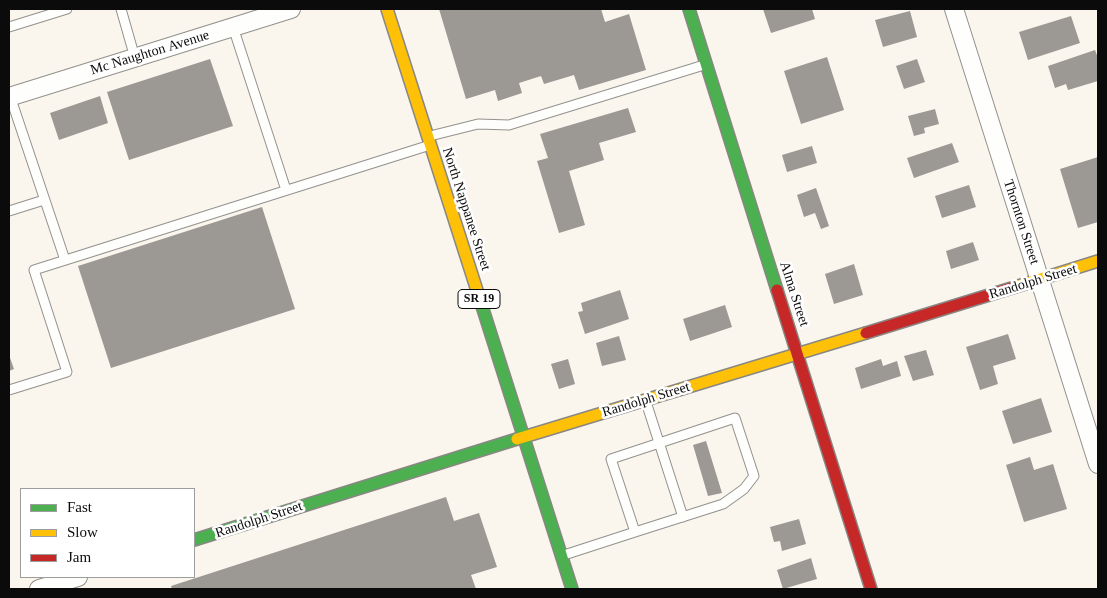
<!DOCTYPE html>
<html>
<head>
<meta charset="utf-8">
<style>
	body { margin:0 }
	#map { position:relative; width:1107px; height:598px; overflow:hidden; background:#faf6ee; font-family:Georgia,serif }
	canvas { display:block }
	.frame { position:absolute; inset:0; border:10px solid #0b0b0b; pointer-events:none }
	.legend { position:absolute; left:20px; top:488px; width:175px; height:90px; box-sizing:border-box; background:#fff; border:1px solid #9d9d9d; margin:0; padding:6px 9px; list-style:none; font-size:15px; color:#0b0b0b }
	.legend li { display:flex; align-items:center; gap:10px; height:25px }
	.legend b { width:25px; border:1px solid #9d9d9d }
</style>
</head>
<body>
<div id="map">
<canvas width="1107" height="598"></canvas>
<div class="frame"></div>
<ul class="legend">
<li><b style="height:6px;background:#4caf50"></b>Fast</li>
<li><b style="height:6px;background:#ffc107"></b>Slow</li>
<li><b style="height:6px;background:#c62828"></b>Jam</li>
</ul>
</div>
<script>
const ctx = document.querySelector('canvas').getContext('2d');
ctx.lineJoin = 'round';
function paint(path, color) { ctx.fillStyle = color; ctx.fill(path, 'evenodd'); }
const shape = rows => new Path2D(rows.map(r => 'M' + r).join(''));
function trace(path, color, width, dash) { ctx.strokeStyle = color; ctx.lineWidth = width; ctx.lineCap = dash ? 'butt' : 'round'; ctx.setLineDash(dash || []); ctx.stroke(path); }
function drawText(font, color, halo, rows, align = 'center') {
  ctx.font = font + ' Georgia,serif'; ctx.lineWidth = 5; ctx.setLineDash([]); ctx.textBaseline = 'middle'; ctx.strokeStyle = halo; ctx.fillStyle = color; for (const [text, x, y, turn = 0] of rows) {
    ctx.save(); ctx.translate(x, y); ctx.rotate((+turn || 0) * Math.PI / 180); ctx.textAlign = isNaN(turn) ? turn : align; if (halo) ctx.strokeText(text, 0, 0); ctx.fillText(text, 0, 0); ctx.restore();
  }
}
paint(shape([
	[439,9,601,9,605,22,629,14,646,70,579,90,574,75,544,84,541,76,519,83,522,93,498,101,495,90,466,99],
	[763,9,812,9,815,19,771,33],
	[910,11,917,37,883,47,875,20],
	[1071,16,1080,43,1028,60,1019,32],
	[1095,50,1098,58,1098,81,1068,90,1066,84,1055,88,1048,66],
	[827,57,844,110,801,124,784,71],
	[210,59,233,126,129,160,107,92],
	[917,59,925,82,904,89,896,66],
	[100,96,108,123,59,140,50,113],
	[628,108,636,132,599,143,604,160,569,171,585,225,559,233,537,161,548,158,540,134],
	[935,109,939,124,924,128,925,133,914,136,908,116],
	[952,143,959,162,914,178,907,158],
	[812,146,817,163,787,172,782,155],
	[1098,157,1098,222,1078,228,1060,169],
	[969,185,976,207,942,218,935,196],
	[816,188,829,226,821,229,815,213,804,217,797,195],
	[262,207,295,309,111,368,78,266],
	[973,242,979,260,951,269,946,251],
	[854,264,863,295,834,304,825,274],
	[620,290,629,319,585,334,578,312,583,311,581,303],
	[725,305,732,327,690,341,683,319],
	[1008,334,1016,359,993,366,998,384,980,390,966,347],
	[619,336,626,360,602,366,596,343],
	[926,350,934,375,913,381,904,356],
	[9,355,14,369,9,371],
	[568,359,575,384,559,389,551,364],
	[881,359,883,366,897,361,901,376,861,389,855,368],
	[1041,398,1052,432,1013,444,1002,411],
	[706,441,722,493,708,496,693,445],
	[1030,457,1034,470,1053,464,1067,509,1024,522,1006,465],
	[446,497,454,521,479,513,497,567,471,575,476,589,172,589,171,586],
	[799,519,806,544,782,551,780,541,774,542,770,527],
	[811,558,817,579,783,589,777,570]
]), '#9c9894');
const lane = shape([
	[121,9,135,58],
	[9,27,67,9],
	[233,27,286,190],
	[10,96,65,260],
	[430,136,478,124,509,125,704,65],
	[9,211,44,200],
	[9,390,67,372,34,270,427,146],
	[646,402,683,517],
	[564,555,635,532,723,504,744,489,754,476,735,418,611,459,635,532]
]);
const street = shape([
	[954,9,1098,464],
	[9,97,291,9],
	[39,589,78,577]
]);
const fast = shape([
	[689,9,777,290],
	[481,303,572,589],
	[194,540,517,439]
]);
const slow = shape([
	[387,9,481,303],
	[1015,287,1098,261],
	[517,439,866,333]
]);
const jam = shape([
	[777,290,871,589],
	[866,333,1015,287]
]);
trace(lane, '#93918d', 11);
trace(street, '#93918d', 20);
trace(fast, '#898784', 14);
trace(slow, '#898784', 14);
trace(jam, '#898784', 14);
trace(lane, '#fefefc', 9);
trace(street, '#fefefc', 18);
trace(fast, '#4caf50', 11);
trace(slow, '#ffc107', 11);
trace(jam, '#c62828', 11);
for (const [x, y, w] of [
	[479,299,42]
]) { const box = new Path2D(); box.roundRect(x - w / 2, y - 9.5, w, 19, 4); ctx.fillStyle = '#fff'; ctx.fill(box); trace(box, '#0b0b0b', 1); }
drawText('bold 12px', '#0b0b0b', null, [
	["SR 19",479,299]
]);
drawText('14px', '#0b0b0b', '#fff', [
	["Mc Naughton Avenue",150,53,-17],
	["North Nappanee Street",466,209,72],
	["Thornton Street",1021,222,72],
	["Randolph Street",1033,282,-17],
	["Alma Street",794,294,72],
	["Randolph Street",646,400,-17],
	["Randolph Street",259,520,-18]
]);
</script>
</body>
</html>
